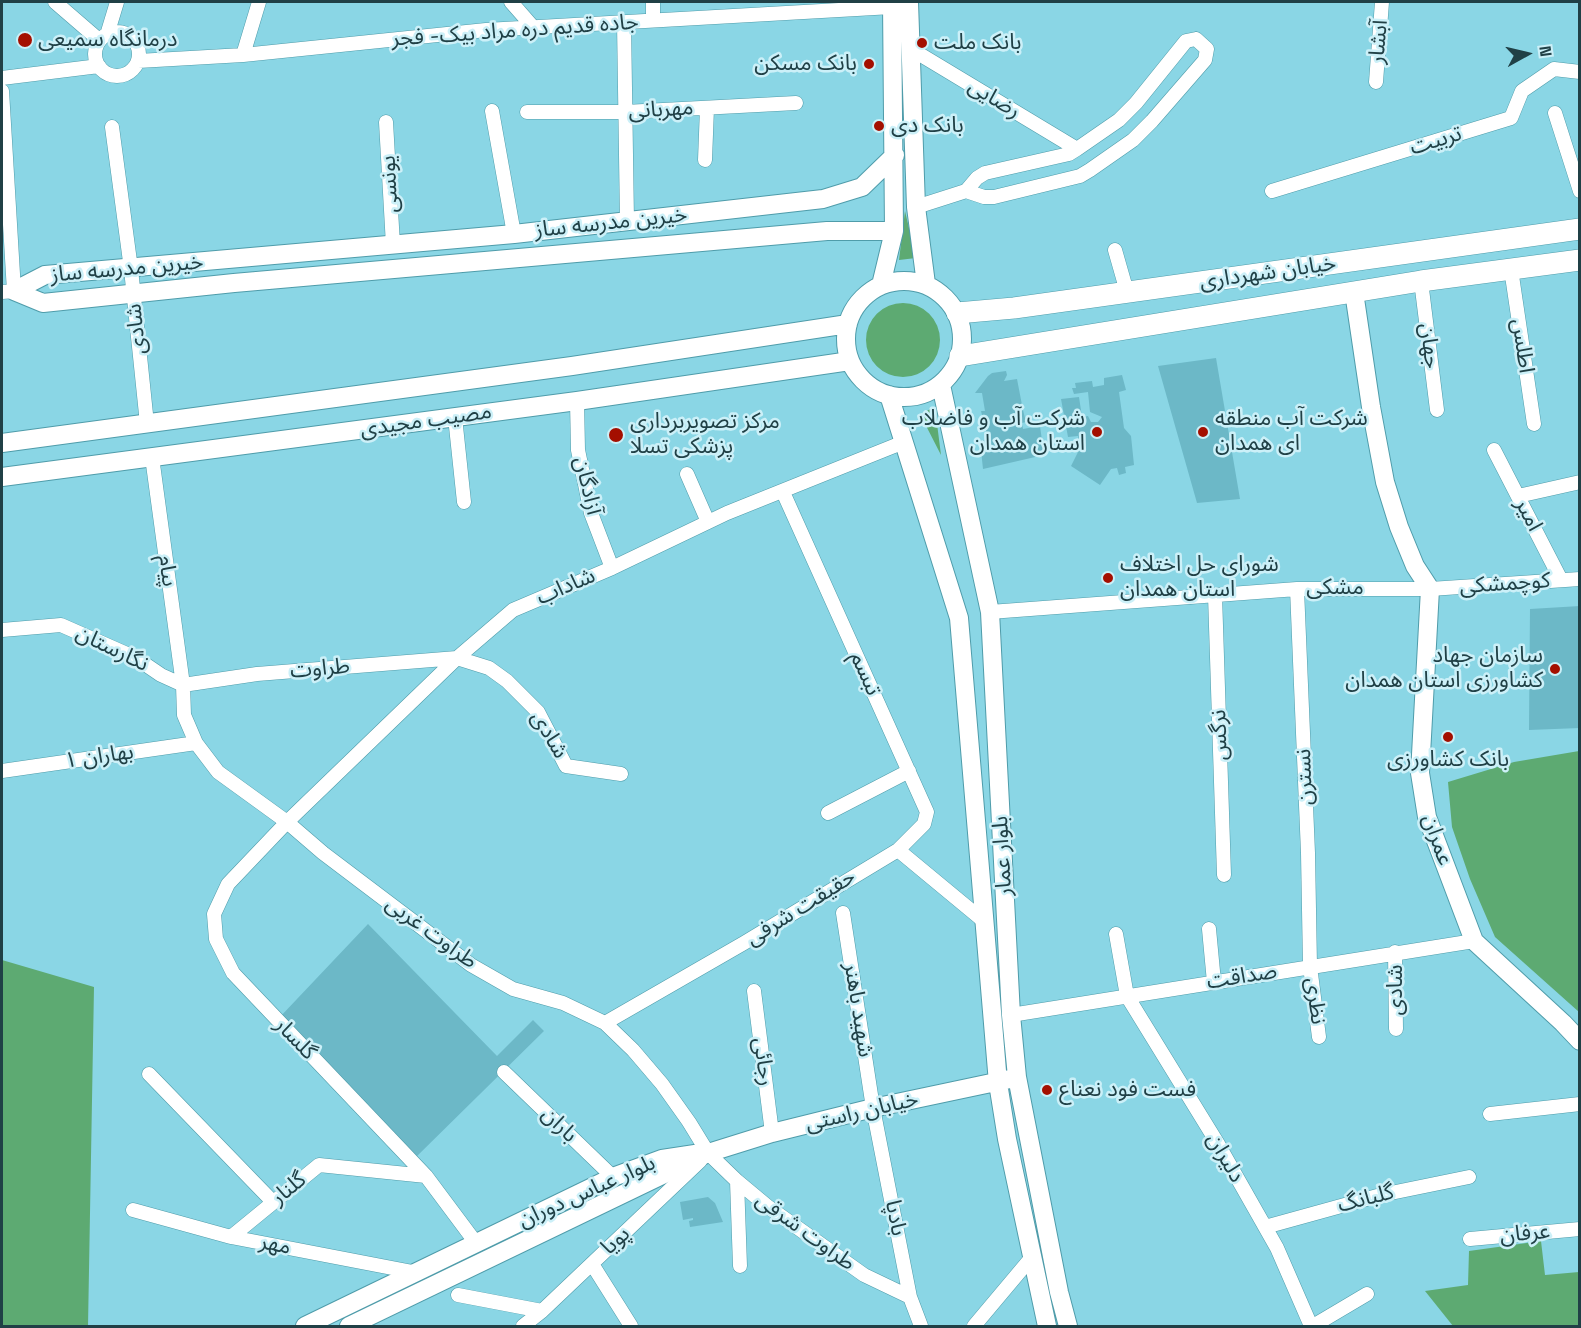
<!DOCTYPE html>
<html>
<head>
<meta charset="utf-8">
<style>
	body { margin:0 }
	#map { position:relative; width:1581px; height:1328px; overflow:hidden; background:#8ad6e5; font-family:"Space Grotesk",sans-serif }
	canvas { display:block }
	.frame { position:absolute; inset:0; border:3px solid #204046; pointer-events:none }
	.north { position:absolute; left:1497px; top:24px; width:60px; height:60px; -webkit-text-stroke:4px #ccf0f8; paint-order:stroke; rotate:82deg; font-size:16px; font-weight:700; line-height:24px; text-align:center; color:#204046 }
	.north::after { content:''; display:block; margin:auto; width:21px; height:27px; background:#204046; clip-path:polygon(50% 0,100% 100%,50% 72%,0 100%) }
</style>
</head>
<body>
<div id="map">
<canvas width="1581" height="1328"></canvas>
<div class="frame"></div>
<div class="north">N</div>
</div>
<script>
const ctx = document.querySelector('canvas').getContext('2d');
ctx.lineJoin = 'round';
function paint(path, color) { ctx.fillStyle = color; ctx.fill(path, 'evenodd'); }
const shape = rows => new Path2D(rows.map(r => 'M' + r).join(''));
function trace(path, color, width, dash) { ctx.strokeStyle = color; ctx.lineWidth = width; ctx.lineCap = dash ? 'butt' : 'round'; ctx.setLineDash(dash || []); ctx.stroke(path); }
function drawText(font, color, halo, rows, align = 'center') {
  ctx.font = font + ' "Space Grotesk","Noto Sans Arabic",sans-serif'; ctx.lineWidth = 5; ctx.setLineDash([]); ctx.textBaseline = 'middle'; ctx.strokeStyle = halo; ctx.fillStyle = color; for (const [text, x, y, turn = 0] of rows) {
    ctx.save(); ctx.translate(x, y); ctx.rotate((+turn || 0) * Math.PI / 180); ctx.textAlign = isNaN(turn) ? turn : align; if (halo) ctx.strokeText(text, 0, 0); ctx.fillText(text, 0, 0); ctx.restore();
  }
}
paint(shape([
	[905,211,916,258,899,260],
	'866 340a37 37 0 1 1 74 0a37 37 0 1 1-74 0Z',
	[935,407,935,408,941,455,920,414],
	[1579,751,1580,751,1579,1012,1495,937,1470,879,1452,827,1448,782,1514,762],
	[2,960,94,987,88,1326,2,1326],
	[1541,1241,1545,1275,1579,1272,1579,1326,1453,1326,1425,1291,1468,1285,1469,1251]
]), '#5daa72');
paint(shape([
	[1216,358,1240,499,1197,503,1158,366],
	[1006,371,1007,375,1004,381,1017,379,1022,405,1017,406,1018,412,1023,410,1026,422,1022,423,1023,429,1040,426,1044,455,983,469,980,441,988,439,981,411,985,411,982,393,975,393,988,376,992,373],
	[1122,375,1126,390,1119,392,1124,428,1131,436,1134,465,1125,467,1126,473,1119,475,1117,468,1111,469,1100,485,1071,466,1078,452,1078,436,1068,437,1061,399,1079,397,1082,417,1088,416,1091,422,1098,422,1102,417,1090,412,1088,392,1074,394,1072,388,1076,388,1075,383,1092,381,1093,387,1104,385,1104,378],
	[1580,606,1580,728,1529,730,1530,609],
	[368,924,497,1056,533,1020,544,1031,413,1160,279,1018],
	[708,1197,715,1203,723,1222,690,1227,689,1221,693,1220,693,1218,683,1220,680,1202]
]), '#6cb8c7');
const street = shape([
	[55,2,99,40],
	[511,2,533,27],
	[653,2,653,20],
	[624,22,627,221],
	'95 54a22 22 0 1 1 44 0a22 22 0 1 1-44 0Z',
	[107,35,117,2],
	[1196,39,1207,49,1205,60,1152,121,1133,140,1090,170,1080,176,994,197,984,197,966,191,977,178,985,173,1069,154,1077,149,1119,120,1136,103,1186,41,1196,39],
	[911,49,1077,149],
	[243,55,259,2],
	[138,61,243,55,486,30,892,7],
	[2,78,99,66],
	[1376,82,1382,2],
	[2,91,14,291,2,292],
	[492,111,514,234],
	[527,112,625,112,796,103],
	[1555,113,1580,191],
	[386,122,393,245],
	[112,127,131,269,147,424],
	[705,160,707,108],
	[1272,191,1511,118,1522,91,1554,69,1580,72],
	[916,207,966,191],
	[1115,250,1127,292],
	[1511,269,1534,424],
	[1421,281,1437,410],
	[577,401,578,450,591,513,612,568],
	[455,417,464,502],
	[1494,450,1561,580],
	[152,457,183,685,184,715,196,743,218,772,287,822,323,853,471,965,513,989,563,1003,605,1023,633,1050,662,1084,689,1122,708,1153,737,1181,767,1206,864,1275,910,1297],
	[687,474,708,522],
	[783,492,927,812,924,824,898,850],
	[1518,496,1580,482],
	[1297,589,1308,853,1310,966,1319,1037],
	[1215,595,1224,875],
	[990,612,1297,589,1430,589,1580,579],
	[2,630,61,625,136,658,161,675,183,685],
	[183,685,257,674,457,658,489,668,507,681,538,712,566,766,621,774],
	[2,771,196,743],
	[828,813,909,771],
	[843,913,873,1108,910,1297,921,1326],
	[1209,929,1214,982],
	[1116,934,1127,996,1218,1144,1277,1248,1311,1326],
	[1395,952,1396,1029],
	[754,991,772,1133],
	[1011,1015,1474,941],
	[605,1023,744,943,898,850,985,922],
	[504,1072,613,1177],
	[149,1074,273,1202],
	[1490,1114,1580,1104],
	[737,1181,740,1266],
	[133,1210,231,1237,418,1273],
	[1265,1227,1381,1195,1469,1177],
	[231,1237,319,1165,426,1176],
	[1470,1239,1580,1229],
	[476,1243,426,1176,233,973,216,939,214,914,228,884,287,822,457,658,513,610,612,568,727,513,904,442],
	[592,1264,631,1326],
	[458,1295,542,1311],
	[523,1326,542,1311,700,1161],
	[974,1326,1032,1257],
	[1313,1326,1367,1294]
]);
const secondary = shape([
	[909,2,916,207,926,284],
	'846 339a58 58 0 1 1 116 0a58 58 0 1 1-116 0Z',
	[881,285,894,231,892,2],
	[14,291,45,275,514,234,823,199,862,187,895,155],
	[14,291,43,303,234,283,827,231,894,231],
	[1354,292,1371,407,1385,482,1399,527,1415,566,1430,589,1420,773,1427,817,1474,941,1563,1023,1580,1041],
	[941,385,990,612,1011,1015,1017,1077,1059,1292,1068,1326],
	[889,395,959,618,998,1083,1007,1139,1047,1326],
	[2,443,572,366,848,324],
	[2,477,577,401,850,361],
	[305,1326,613,1177,662,1159,695,1154],
	[349,1326,708,1153,772,1133,873,1108,1010,1079]
]);
const primary = shape([
	[957,313,1014,308,1580,229],
	[960,356,1421,281,1580,260]
]);
trace(street, '#4f9caa', 15);
trace(secondary, '#4f9caa', 20);
trace(primary, '#4f9caa', 22);
trace(street, '#fff', 14);
trace(secondary, '#fff', 18);
trace(primary, '#fff', 21);
for (const [x, y, r, color] of [
	[25,40,8,"#a40f00"],
	[922,43,6,"#a40f00"],
	[869,64,6,"#a40f00"],
	[879,126,6,"#a40f00"],
	[1097,432,6,"#a40f00"],
	[1203,432,6,"#a40f00"],
	[616,435,8,"#a40f00"],
	[1108,578,6,"#a40f00"],
	[1555,669,6,"#a40f00"],
	[1448,737,6,"#a40f00"],
	[1047,1090,6,"#a40f00"]
]) { const dot = new Path2D(); dot.arc(x, y, r, 0, 2 * Math.PI); ctx.fillStyle = color; ctx.fill(dot); trace(dot, '#ccf0f8', 2); }
drawText('22px', '#204046', '#ccf0f8', [
	["جاده قدیم دره مراد بیک- فجر",515,31,-4],
	["آبشار",1379,42,-85],
	["رضایی",994,99,31],
	["مهربانی",661,110,-3],
	["تربیت",1436,141,-17],
	["یونسی",390,184,-93],
	["خیرین مدرسه ساز",611,223,-6],
	["خیرین مدرسه ساز",127,269,-5],
	["خیابان شهرداری",1268,273,-8],
	["شادی",137,329,-96],
	["جهان",1429,346,83],
	["اطلس",1522,346,82],
	["مصیب مجیدی",426,421,-8],
	["آزادگان",587,486,77],
	["امیر",1528,515,63],
	["پیام",167,571,82],
	["کوچمشکی",1505,584,-4],
	["شاداب",566,587,-23],
	["مشکی",1335,588],
	["نگارستان",112,649,26],
	["طراوت",320,669,-5],
	["تبسم",865,674,66],
	["شادی",549,735,59],
	["نرگس",1220,735,-92],
	["بهاران ۱",99,757,-8],
	["نسترن",1305,777,-92],
	["عمران",1437,840,71],
	["بلوار عمار",1003,856,-93],
	["حقیقت شرفی",801,908,-32],
	["طراوت غربی",431,933,36],
	["صداقت",1242,977,-9],
	["شادی",1396,990,-90],
	["نظری",1315,1001,83],
	["شهید باهنر",858,1010,81],
	["گلسار",295,1039,46],
	["رجائی",763,1062,83],
	["خیابان راستی",862,1112,-13],
	["باران",559,1125,44],
	["دلیران",1225,1158,60],
	["گلنار",289,1189,-39],
	["بلوار عباس دوران",587,1192,-24],
	["گلبانگ",1366,1199,-14],
	["بادپا",895,1218,79],
	["طراوت شرقی",805,1232,36],
	["عرفان",1525,1234,-5],
	["پویا",616,1241,-43],
	["مهر",275,1245,11]
]);
drawText('22px', '#204046', '#ccf0f8', [
	["درمانگاه سمیعی",38,40],
	["بانک ملت",934,43],
	["بانک مسکن",857,64,"right"],
	["بانک دی",891,126],
	["شرکت آب و فاضلاب",1085,419,"right"],
	["استان همدان",1085,444,"right"],
	["شرکت آب منطقه",1215,419],
	["ای همدان",1215,444],
	["مرکز تصویربرداری",630,422],
	["پزشکی تسلا",630,447],
	["شوراى حل اختلاف",1120,565],
	["استان همدان",1120,590],
	["سازمان جهاد",1543,656,"right"],
	["کشاورزی استان همدان",1543,681,"right"],
	["بانک کشاورزی",1448,760,"center"],
	["فست فود نعناع",1059,1090]
], 'left');
</script>
</body>
</html>
